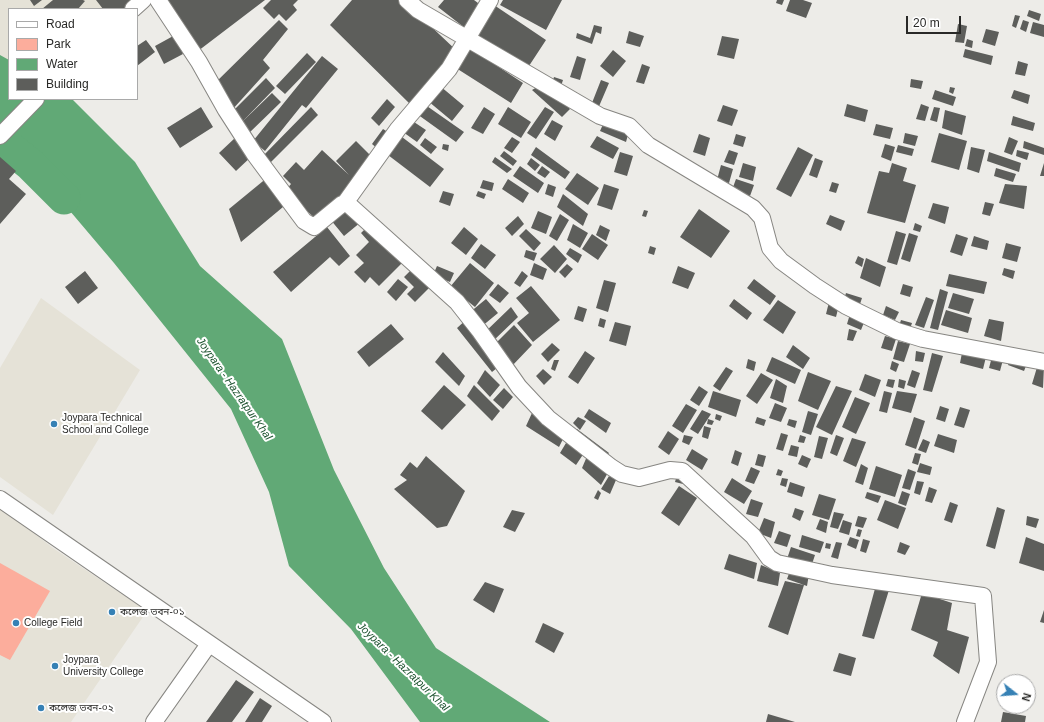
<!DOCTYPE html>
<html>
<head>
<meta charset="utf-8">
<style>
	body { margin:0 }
	#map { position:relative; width:1044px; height:722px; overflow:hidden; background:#edece8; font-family:Arial,sans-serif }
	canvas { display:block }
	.legend { position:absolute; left:8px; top:8px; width:130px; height:92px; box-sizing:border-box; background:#fff; border:1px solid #a9a9a9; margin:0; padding:5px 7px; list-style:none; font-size:12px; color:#292927 }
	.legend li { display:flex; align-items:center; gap:8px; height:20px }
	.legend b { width:20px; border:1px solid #a9a9a9 }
	.north { position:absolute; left:996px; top:674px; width:40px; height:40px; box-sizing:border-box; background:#fff; border:1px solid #a9a9a9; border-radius:50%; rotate:107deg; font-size:11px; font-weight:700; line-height:16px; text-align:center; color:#292927 }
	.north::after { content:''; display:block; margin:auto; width:14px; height:18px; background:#3681b5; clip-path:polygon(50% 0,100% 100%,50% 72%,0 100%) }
	.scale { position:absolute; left:906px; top:16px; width:55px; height:18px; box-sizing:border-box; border:2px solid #292927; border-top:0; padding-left:5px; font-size:12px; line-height:14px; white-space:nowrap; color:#292927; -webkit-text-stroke:3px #fff; paint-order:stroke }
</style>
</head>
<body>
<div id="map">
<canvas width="1044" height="722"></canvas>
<ul class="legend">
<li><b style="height:5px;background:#fff"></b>Road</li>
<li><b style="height:11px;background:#fcad9c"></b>Park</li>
<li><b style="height:11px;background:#61a976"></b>Water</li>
<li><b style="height:11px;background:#5d5e5b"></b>Building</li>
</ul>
<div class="north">N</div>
<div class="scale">20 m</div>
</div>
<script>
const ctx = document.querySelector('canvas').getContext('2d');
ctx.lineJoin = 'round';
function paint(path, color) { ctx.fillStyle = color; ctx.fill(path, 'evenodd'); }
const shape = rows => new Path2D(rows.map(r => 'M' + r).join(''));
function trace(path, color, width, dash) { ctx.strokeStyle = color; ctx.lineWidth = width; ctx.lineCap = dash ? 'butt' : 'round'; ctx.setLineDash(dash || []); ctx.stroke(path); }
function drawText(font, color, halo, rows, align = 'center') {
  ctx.font = font + ' Arial,"Noto Sans Bengali",sans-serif'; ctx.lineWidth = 4; ctx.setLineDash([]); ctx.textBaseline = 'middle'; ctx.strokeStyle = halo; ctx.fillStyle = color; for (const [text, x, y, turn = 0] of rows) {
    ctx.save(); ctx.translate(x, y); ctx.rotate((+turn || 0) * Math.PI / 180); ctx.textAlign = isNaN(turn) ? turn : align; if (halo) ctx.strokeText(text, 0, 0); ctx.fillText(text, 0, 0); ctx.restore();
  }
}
paint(shape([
	[0,0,114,0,103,9,9,9,9,61,0,67],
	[41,298,140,370,53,515,0,477,0,368],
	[0,507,53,548,147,611,71,722,0,722]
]), '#e5e2d7');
paint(shape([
	[0,563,50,591,10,660,0,655]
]), '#fcad9c');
paint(shape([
	[0,55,9,60,9,99,72,99,135,162,200,266,282,339,334,470,384,568,436,648,550,722,420,722,351,629,289,566,269,492,231,409,114,263,31,165,0,140]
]), '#61a976');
trace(shape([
	[0,140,31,165,64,198]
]), '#61a976', 33);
paint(shape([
	[30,0,42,0,34,6],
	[53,0,83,0,85,1,78,9,42,9],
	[96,0,139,0,128,9,103,9],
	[168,0,265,0,198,51,166,2],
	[271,0,298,0,293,5,297,10,286,21,279,14,274,19,263,8],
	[352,0,403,0,457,51,410,104,330,25],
	[444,0,474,0,482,6,465,28,438,7],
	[503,0,562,0,546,30,500,5],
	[777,0,784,0,782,5,776,3],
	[790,0,803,0,812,3,806,18,786,11],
	[491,3,546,40,527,69,471,33],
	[1029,10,1041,14,1039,21,1027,16],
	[1015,15,1020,16,1016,28,1012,26],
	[279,20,288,29,263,60,270,68,232,110,213,85],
	[1023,20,1029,22,1026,32,1020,29],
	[1033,22,1044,25,1044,37,1030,33],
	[958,24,967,26,964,43,955,42],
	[594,25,602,27,601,34,596,32,592,44,576,38,577,33,590,38],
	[986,29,999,32,995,46,982,42],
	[629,31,644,36,640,47,626,43],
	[175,35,183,54,164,64,155,46],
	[722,36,739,39,734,59,717,55],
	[967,39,973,41,972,48,965,46],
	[146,40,155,52,137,66,137,46],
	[470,48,523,83,511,103,456,68],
	[965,49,993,56,991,65,963,57],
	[613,50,626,61,613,77,600,66],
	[307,53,316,62,285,94,276,86],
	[322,56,338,69,306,108,302,105,265,151,253,141],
	[577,56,586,59,580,80,570,77],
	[1018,61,1028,64,1025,76,1015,74],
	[642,64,650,67,644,84,636,82],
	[554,77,563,80,560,89,551,86],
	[266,78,275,88,241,123,231,113],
	[911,79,923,81,921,89,910,87],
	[601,80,609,83,597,111,590,108],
	[542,84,570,109,562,117,532,90],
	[440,86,464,106,452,121,428,101],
	[950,87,955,88,953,94,949,92],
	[935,90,956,97,953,106,932,99],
	[1014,90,1030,95,1028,104,1011,98],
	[272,93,281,102,247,135,242,122],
	[387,99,395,107,379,126,371,118],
	[424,104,464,132,456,142,417,114],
	[847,104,868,110,865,122,844,116],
	[921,104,929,107,925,121,916,119],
	[723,105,738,110,732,126,717,121],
	[201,107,213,127,180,148,167,128],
	[311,107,318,115,268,165,261,158],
	[484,107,495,114,483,134,471,128],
	[508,107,531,122,521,138,498,124],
	[545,107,554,112,536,139,527,133],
	[934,107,940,108,937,122,930,120],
	[945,110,966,116,962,135,942,128],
	[1013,116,1035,123,1033,131,1011,125],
	[411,120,426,130,417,142,403,132],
	[552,120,563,126,555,141,544,134],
	[605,120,629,131,626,142,600,131],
	[876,124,893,128,890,139,873,135],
	[383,129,391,134,379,150,372,144],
	[905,133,918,136,915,146,903,143],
	[939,133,967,141,959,170,931,162],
	[699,134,710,138,705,156,693,152],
	[736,134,746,137,743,147,733,144],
	[597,136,619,148,613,159,590,147],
	[236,137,253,155,236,171,219,153],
	[402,137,444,169,430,187,388,155],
	[512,137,520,142,512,153,504,148],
	[1009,137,1018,141,1012,155,1004,152],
	[425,138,437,147,431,154,420,145],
	[356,141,375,160,318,221,285,191,291,184,283,176,296,162,304,170,322,150,349,175,336,161],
	[1024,141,1044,148,1044,155,1023,148],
	[443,144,449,145,448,151,442,149],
	[885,144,895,147,891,161,881,157],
	[898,145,914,149,912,156,896,152],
	[536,147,570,172,565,179,531,155],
	[798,147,813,155,791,197,776,189],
	[971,147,985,150,979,173,967,169],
	[729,150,738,153,734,165,724,162],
	[1017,150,1029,153,1027,160,1016,156],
	[504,151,517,161,513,166,500,156],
	[620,152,633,156,627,176,614,172],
	[989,152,1021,163,1019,172,987,161],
	[0,157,16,171,9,179,26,194,0,224],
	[495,157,512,169,507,173,492,162],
	[531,158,540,165,535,171,527,164],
	[815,158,823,161,817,178,809,175],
	[743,163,756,167,753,181,739,177],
	[892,163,907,168,903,181,916,185,905,223,867,213,879,171,889,173],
	[1044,163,1044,176,1040,176],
	[721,165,733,169,729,183,717,180],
	[520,166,544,183,538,193,513,176],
	[542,166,550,172,545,178,537,173],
	[996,168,1016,174,1013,182,994,176],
	[577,173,599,188,588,205,565,189],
	[268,177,289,202,241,242,229,209],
	[508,179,529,193,523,203,502,189],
	[736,179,754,185,750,196,732,190],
	[483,180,494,183,492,191,480,188],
	[832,182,839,184,836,193,829,191],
	[548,184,556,187,553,197,545,194],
	[604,184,619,189,612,210,597,205],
	[1005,184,1027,186,1024,209,999,203],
	[443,191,454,194,450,206,439,202],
	[478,191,486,194,484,199,476,196],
	[563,194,588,214,583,226,557,207],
	[985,202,994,204,990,216,982,214],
	[933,203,949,207,945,224,928,218],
	[346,205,361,222,344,236,330,219],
	[699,209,730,231,711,258,680,237],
	[644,210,648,211,646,217,642,216],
	[538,211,552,217,546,234,531,228],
	[560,214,569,220,557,241,549,236],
	[830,215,845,221,841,231,826,224],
	[518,216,524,224,512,236,505,228],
	[915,223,922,226,920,232,913,230],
	[573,224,588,233,580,248,567,240],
	[600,225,610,230,606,241,596,235],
	[327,227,350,256,339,266,330,257,291,292,273,272],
	[367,227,402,263,379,286,370,277,365,283,354,272,364,263,356,255,369,242,361,233],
	[464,227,478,239,466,255,451,243],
	[526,229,541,243,534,251,519,236],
	[896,231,906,234,897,265,887,262],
	[909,233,918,236,910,262,901,259],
	[592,234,608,245,598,260,582,249],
	[956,234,968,238,962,256,950,252],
	[974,236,989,241,987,250,971,246],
	[1006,243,1021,247,1017,262,1002,258],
	[481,244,496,255,485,269,471,258],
	[554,245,567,259,555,273,540,259],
	[650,246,656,248,654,255,648,253],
	[570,248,582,255,578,263,566,254],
	[526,250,537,253,534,261,524,257],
	[858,256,864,259,862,267,855,263],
	[866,258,886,267,880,287,860,278],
	[470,263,494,283,475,307,450,287],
	[534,263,547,269,543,280,530,275],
	[567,264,573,269,565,278,559,272],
	[415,266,433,284,415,302,407,294,414,287,404,277],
	[437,266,454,273,450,282,433,275],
	[678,266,695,273,688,289,672,283],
	[1004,268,1015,271,1013,279,1002,275],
	[85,271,98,288,78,304,65,287],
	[522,271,528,276,520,287,514,283],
	[949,274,987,282,984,294,946,286],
	[398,279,408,287,396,301,387,292],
	[754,279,776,296,770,305,747,288],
	[604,280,616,283,608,312,596,308],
	[498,284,509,293,500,303,489,295],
	[903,284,913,287,910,297,900,294],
	[531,286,560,320,533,342,517,323,529,313,516,298],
	[940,289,948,292,938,330,930,328],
	[846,293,862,298,859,307,843,302],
	[953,293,974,299,969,314,948,308],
	[926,297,934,300,924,328,915,325],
	[486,299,498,313,481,327,469,313],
	[734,299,752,313,747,320,729,306],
	[778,300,796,312,783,334,763,320],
	[829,302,839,305,836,317,826,314],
	[578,306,587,309,583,322,574,319],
	[886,306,899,312,895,320,883,315],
	[511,307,518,317,491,343,483,334],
	[946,310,972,318,968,333,941,325],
	[850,314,865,320,861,330,847,324],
	[600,318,606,320,604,328,598,326],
	[467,319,502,364,492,372,457,328],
	[989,319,1004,322,1001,341,984,336],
	[901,320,912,323,909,332,898,329],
	[615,322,631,326,626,346,609,341],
	[391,324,404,339,369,367,357,352],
	[514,325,532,345,511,367,494,345],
	[849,329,857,331,853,341,847,340],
	[885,336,896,339,892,351,881,348],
	[898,341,910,344,904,362,893,359],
	[552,343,560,350,548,362,541,354],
	[793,345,810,358,803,369,786,357],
	[963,348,987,353,983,369,960,363],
	[585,351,595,358,578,384,568,377],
	[916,351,925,353,923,362,915,361],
	[443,352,465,376,459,386,435,362],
	[932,353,943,356,932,392,923,390],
	[993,353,1004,356,1000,371,989,368],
	[1011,356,1028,361,1024,371,1008,365],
	[772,357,801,370,795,384,766,371],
	[748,359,756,362,754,371,746,368],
	[554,360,559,360,555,371,551,369],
	[892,361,899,364,896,372,890,369],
	[1038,364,1044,366,1043,388,1032,384],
	[726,367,733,371,720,391,713,386],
	[543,369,552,377,544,385,536,376],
	[485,370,500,385,490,397,477,383],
	[912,370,920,373,915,388,907,385],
	[808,372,831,381,818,410,798,401],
	[761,373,773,380,757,404,746,396],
	[865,374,881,380,875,397,859,390],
	[776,379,787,386,783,403,770,398],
	[888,379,895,380,893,388,886,386],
	[899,379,906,381,904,389,898,387],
	[444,385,466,405,442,430,421,411],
	[474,385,500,411,492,421,467,396],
	[699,386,708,392,699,406,690,400],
	[836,386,852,391,832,435,816,427],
	[504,388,513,397,503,409,493,400],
	[713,391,741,400,736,417,708,407],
	[884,391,892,393,887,413,879,411],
	[897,391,917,394,911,413,892,408],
	[855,397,870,403,856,434,842,427],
	[775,403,787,408,781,422,769,418],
	[686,404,697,410,683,433,672,426],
	[940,406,949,409,945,422,936,419],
	[960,407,970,410,964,428,954,425],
	[589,409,611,423,606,433,584,417],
	[702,410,711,414,698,434,690,429],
	[808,411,818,414,811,435,802,432],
	[532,413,565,435,559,447,526,426],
	[716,414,722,416,720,421,715,419],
	[578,417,586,421,580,430,573,423],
	[757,417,766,420,764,426,755,423],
	[914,417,925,421,916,449,905,445],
	[708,419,714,421,712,425,707,424],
	[789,419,797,421,795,428,787,425],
	[704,426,711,428,708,439,702,437],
	[577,429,609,453,604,460,572,436],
	[668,431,679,439,669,455,658,447],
	[781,433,788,435,783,451,776,449],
	[938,434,957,440,954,453,934,446],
	[684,435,693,437,689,445,682,442],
	[800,435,806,437,804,443,798,442],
	[836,435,844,438,837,456,830,453],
	[819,436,828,438,822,459,814,457],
	[569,438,586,450,576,465,560,453],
	[852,438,866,442,856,467,843,461],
	[923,439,930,442,926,453,918,450],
	[791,445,799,447,797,457,788,455],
	[692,449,708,459,702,470,686,460],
	[735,450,742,453,738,466,731,463],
	[915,453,921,454,918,465,912,463],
	[588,454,610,469,601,485,582,468],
	[758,454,766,456,763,467,755,465],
	[802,455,811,459,807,468,798,464],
	[426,456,465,491,447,526,437,528,394,489,407,480,400,475,410,462,417,468],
	[920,463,932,467,930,475,917,472],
	[861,464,868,468,863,485,855,482],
	[876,466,902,475,895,497,869,489],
	[751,467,760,471,754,484,745,481],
	[778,469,783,471,781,476,776,475],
	[908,469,916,472,910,490,902,488],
	[677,475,685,478,683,484,675,482],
	[609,476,616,480,610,494,601,489],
	[732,478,752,491,744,504,724,492],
	[782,478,788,479,786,487,780,485],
	[917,481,924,482,920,495,914,493],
	[790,482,805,487,802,497,787,492],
	[679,486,697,498,679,526,661,513],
	[929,487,937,490,932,503,925,501],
	[598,490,601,493,598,500,594,498],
	[902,491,910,494,906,506,898,503],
	[867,492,881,496,878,503,865,498],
	[819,494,836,499,829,520,812,515],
	[751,499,763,503,758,517,746,514],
	[885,500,906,508,898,529,877,520],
	[950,502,958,505,952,523,944,520],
	[997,507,1005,510,995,549,986,546],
	[795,508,804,511,800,521,792,517],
	[512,510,525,513,515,532,503,527],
	[834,512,844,514,838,529,830,527],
	[858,516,867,518,863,528,855,526],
	[1027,516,1039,519,1036,528,1026,525],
	[764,518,775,522,771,538,758,533],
	[820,519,828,522,826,533,816,529],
	[843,520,852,523,849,535,839,532],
	[858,529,862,530,860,537,856,536],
	[779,531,791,535,787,547,774,543],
	[802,535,824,542,820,553,799,547],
	[850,537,859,540,856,549,847,545],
	[1026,537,1044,544,1044,571,1019,563],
	[863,539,870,541,866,553,860,551],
	[836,542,842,543,838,559,831,557],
	[900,542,910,546,905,555,897,552],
	[826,543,831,544,830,549,825,548],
	[791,547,815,555,811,567,787,559],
	[729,554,757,563,754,579,724,569],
	[761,565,780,573,778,586,757,581],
	[791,568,809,574,807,586,804,585,788,635,768,627,785,581,804,585,787,579],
	[485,582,504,589,494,613,473,600],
	[876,585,889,590,874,639,862,636],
	[922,593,952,603,947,630,969,637,959,674,933,656,938,642,911,630],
	[1044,610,1044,623,1040,622],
	[543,623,564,633,554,653,535,642],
	[839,653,856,658,851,676,833,671],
	[236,680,254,692,232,722,206,722],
	[260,698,272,706,262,722,245,722],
	[1003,712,1026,716,1025,722,1001,722],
	[768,714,795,722,766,722]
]), '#5d5e5b');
const street = shape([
	[158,0,199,62,226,110,255,155,304,221,314,227,342,204,348,204,457,302,479,330,519,387,548,418,611,467,622,474,639,478,670,470,682,471,753,536,769,558,777,563,832,575,983,596,988,662,965,722],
	[407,0,418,10,600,116,629,126,648,145,753,208,762,218,770,248,781,261,815,286,846,306,897,331,923,339,1044,362],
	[133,9,143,0],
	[0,136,36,99],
	[345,203,398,129,449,69,490,0],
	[0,499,323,722],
	[154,722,209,644]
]);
trace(street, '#878682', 18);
trace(street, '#fff', 16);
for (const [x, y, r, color] of [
	[54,424,4,"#3681b5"],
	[112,612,4,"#3681b5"],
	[16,623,4,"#3681b5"],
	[55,666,4,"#3681b5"],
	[41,708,4,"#3681b5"]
]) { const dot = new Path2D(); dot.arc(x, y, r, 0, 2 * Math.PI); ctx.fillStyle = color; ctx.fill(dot); trace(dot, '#fff', 1.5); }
drawText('10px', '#292927', '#fff', [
	["Joypara Technical",62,418],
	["School and College",62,430],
	["কলেজ ভবন-০১",120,612],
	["College Field",24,623],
	["Joypara",63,660],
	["University College",63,672],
	["কলেজ ভবন-০২",49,708]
], 'left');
drawText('italic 11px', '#1f5431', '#fff', [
	["Joypara - Hazratpur Khal",234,389,55],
	["Joypara - Hazratpur Khal",403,667,44]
]);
</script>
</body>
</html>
